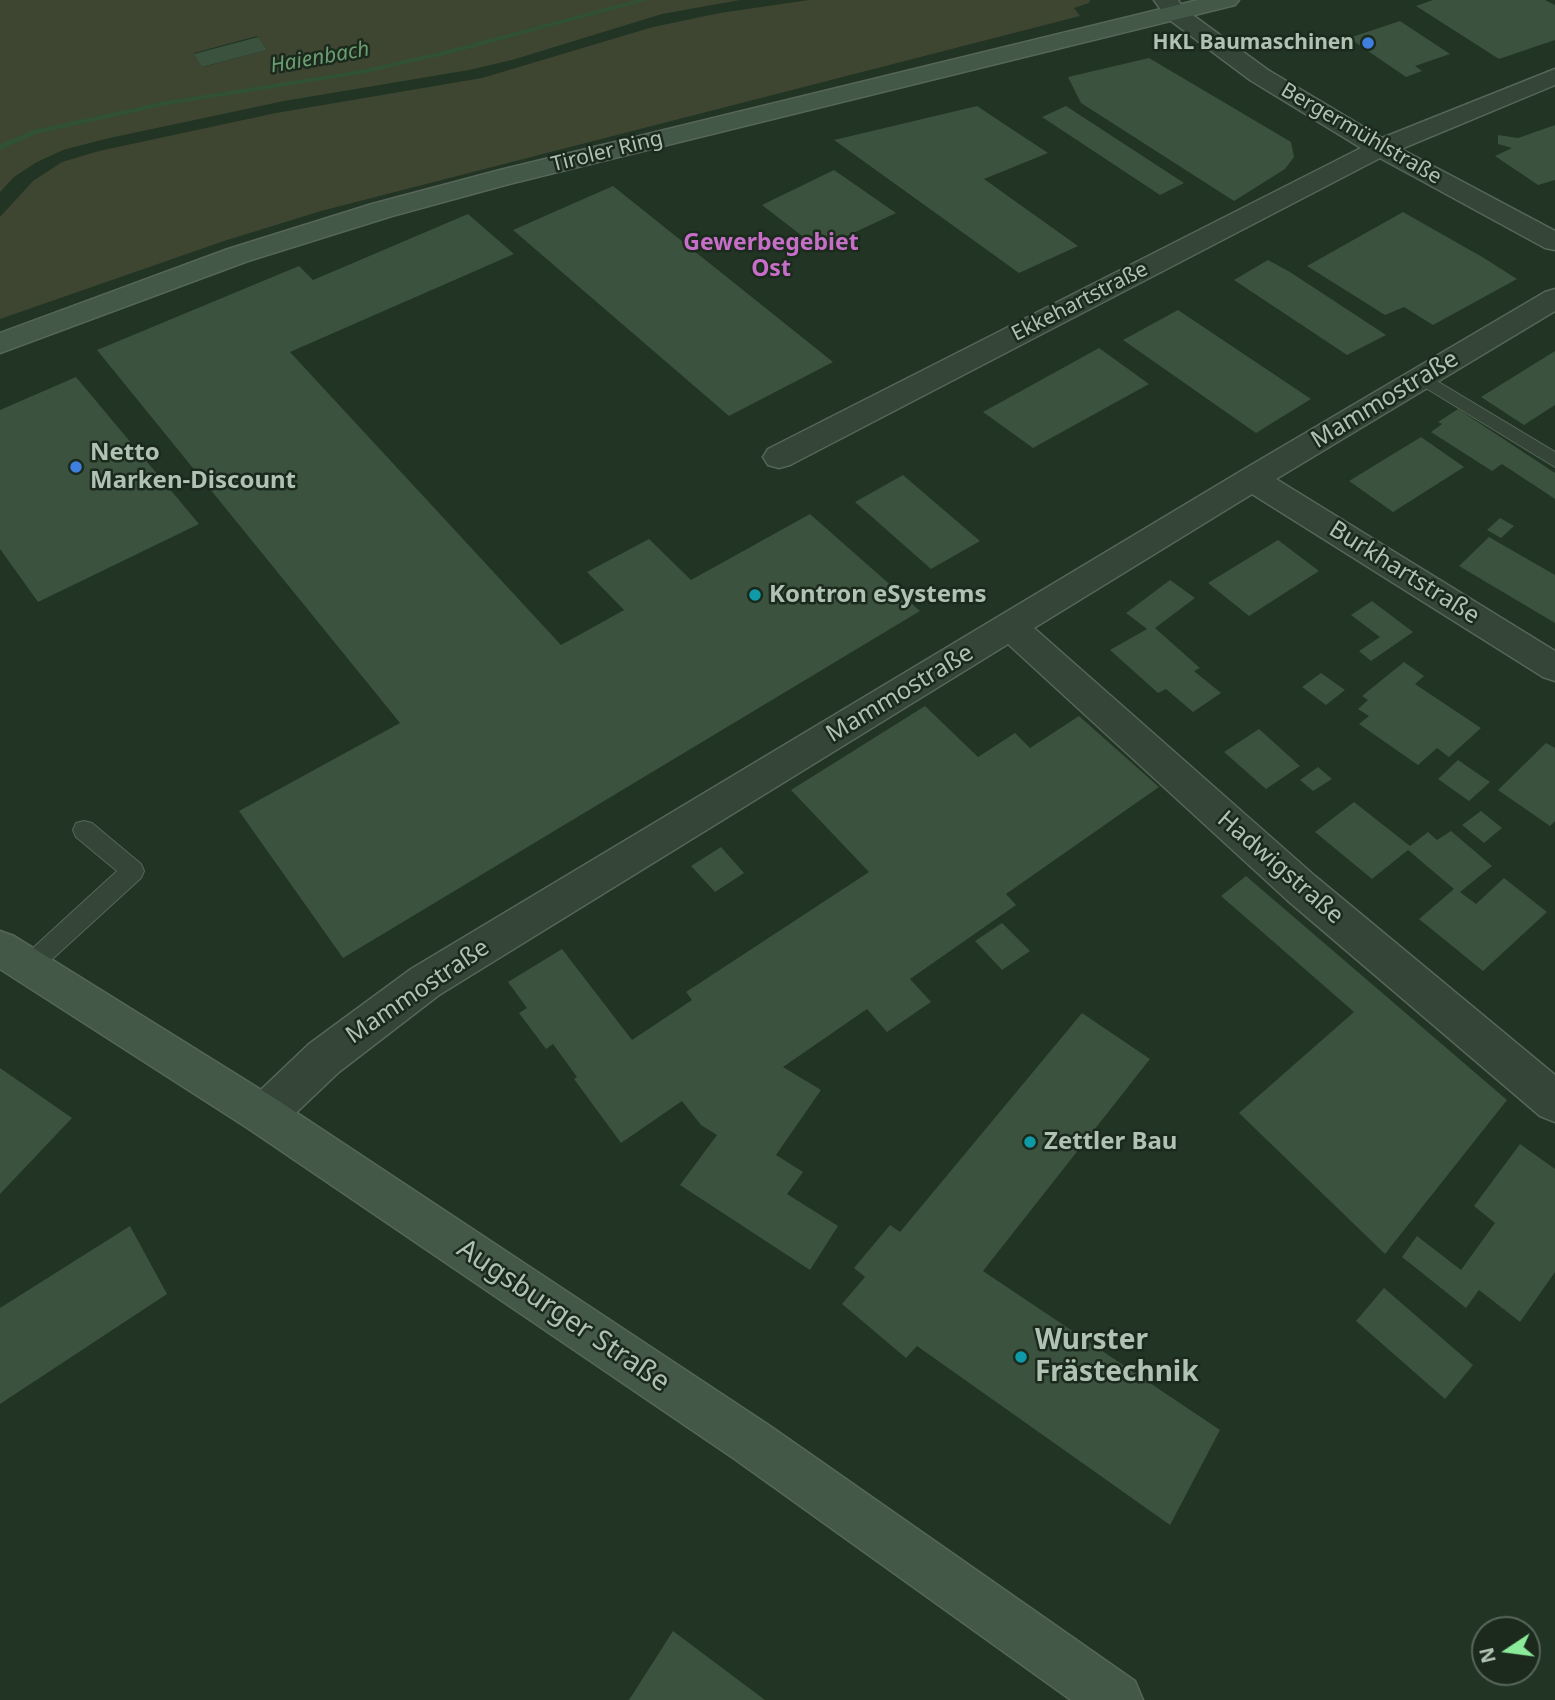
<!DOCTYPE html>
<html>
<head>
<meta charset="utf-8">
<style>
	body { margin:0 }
	#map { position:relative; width:1555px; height:1700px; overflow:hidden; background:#223424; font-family:"Noto Sans",sans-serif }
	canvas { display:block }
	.north { position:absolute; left:1471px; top:1616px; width:70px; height:70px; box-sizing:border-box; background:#1b2a1d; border:2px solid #576759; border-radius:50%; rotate:257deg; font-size:19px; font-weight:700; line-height:28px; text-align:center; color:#b0c2b2 }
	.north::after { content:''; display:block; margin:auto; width:24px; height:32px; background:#8beb9a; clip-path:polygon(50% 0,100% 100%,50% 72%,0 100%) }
</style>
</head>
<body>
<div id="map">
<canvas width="1555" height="1700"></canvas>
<div class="north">N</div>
</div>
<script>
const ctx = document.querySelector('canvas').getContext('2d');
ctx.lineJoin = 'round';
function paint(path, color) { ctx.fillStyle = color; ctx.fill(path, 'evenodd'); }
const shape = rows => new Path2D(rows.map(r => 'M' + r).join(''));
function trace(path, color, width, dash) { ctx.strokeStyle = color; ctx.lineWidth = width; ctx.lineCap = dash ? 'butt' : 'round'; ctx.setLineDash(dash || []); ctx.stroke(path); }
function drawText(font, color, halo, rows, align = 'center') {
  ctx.font = font + ' "Noto Sans",sans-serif'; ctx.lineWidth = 5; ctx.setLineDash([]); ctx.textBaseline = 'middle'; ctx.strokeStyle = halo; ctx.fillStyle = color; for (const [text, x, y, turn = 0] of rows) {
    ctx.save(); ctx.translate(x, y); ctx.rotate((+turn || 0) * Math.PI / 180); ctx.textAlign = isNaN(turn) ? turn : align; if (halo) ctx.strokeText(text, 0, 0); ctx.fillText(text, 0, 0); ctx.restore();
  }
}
paint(shape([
	[0,0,740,0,662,14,512,60,469,70,284,101,105,139,63,150,35,163,14,177,0,192],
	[257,36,267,50,203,67,194,53],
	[809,0,1090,0,1089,3,1074,8,1080,16,321,211,224,241,0,319,0,217,33,181,62,162,99,151,276,113,482,78,653,27,720,13]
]), '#3e4632');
paint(shape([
	[636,0,649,0,449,54,361,74,167,105,36,134,0,150,0,144,33,130,167,101,361,70,448,50,636,0]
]), '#305134');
paint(shape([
	[1433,0,1545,0,1555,5,1555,40,1499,59,1416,6],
	[1400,21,1450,54,1415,66,1422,71,1406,77,1349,38],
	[258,37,267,50,202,67,194,54],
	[1149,58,1291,142,1294,157,1285,169,1234,201,1081,103,1068,77],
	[977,106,1048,153,984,179,1078,246,1019,273,834,140],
	[1066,106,1184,183,1160,195,1042,117],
	[1555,125,1555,180,1538,185,1495,156,1512,148,1498,144,1498,135,1518,138],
	[834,170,896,213,819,249,762,205],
	[613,186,833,362,729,416,513,230],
	[1403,212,1484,258,1517,279,1433,325,1404,307,1385,315,1307,266],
	[468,214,514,254,290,352,561,645,624,610,587,572,649,539,691,580,810,514,920,611,343,958,239,811,400,723,97,350,299,266,313,280],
	[1268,260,1290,272,1386,335,1347,355,1234,280],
	[1178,310,1311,399,1256,433,1123,340],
	[1099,348,1149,384,1033,448,983,412],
	[1555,351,1555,405,1524,425,1481,397],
	[76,377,199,524,38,602,0,549,0,410],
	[1458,409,1555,473,1555,499,1502,464,1492,471,1431,432,1442,424,1438,422],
	[1421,437,1464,467,1393,512,1349,481],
	[903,475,980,541,931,569,855,502],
	[1500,518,1514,526,1501,538,1487,530],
	[1489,537,1555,575,1555,623,1459,566],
	[1278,540,1319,571,1249,616,1208,583],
	[1170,580,1195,598,1155,628,1200,668,1194,671,1221,693,1193,712,1166,689,1158,693,1110,650,1147,629,1126,613],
	[1372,601,1413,632,1371,661,1359,651,1380,637,1351,615],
	[1404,662,1424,676,1415,684,1481,728,1449,757,1437,748,1418,765,1359,724,1369,716,1358,709,1368,700,1362,696],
	[1321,673,1345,690,1326,705,1302,687],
	[925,706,978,757,1015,733,1030,748,1079,716,1159,787,1006,894,1016,905,910,979,931,1002,887,1032,867,1009,783,1067,821,1090,776,1155,803,1172,787,1194,838,1226,810,1270,680,1185,717,1135,701,1125,682,1101,621,1143,574,1079,577,1077,553,1044,546,1049,519,1013,527,1008,508,982,562,949,632,1040,692,1000,686,992,869,872,791,790],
	[1259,729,1300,766,1266,789,1224,752],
	[1546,743,1555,748,1555,821,1550,826,1498,790],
	[1458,760,1490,782,1469,801,1438,779],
	[1318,767,1332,779,1313,791,1300,780],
	[1354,802,1410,846,1428,832,1437,840,1451,831,1492,866,1460,892,1476,904,1504,878,1547,912,1483,971,1419,919,1454,889,1408,850,1372,879,1315,832],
	[1481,811,1502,828,1484,843,1462,825],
	[721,847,744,873,715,892,691,866],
	[1246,876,1507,1100,1385,1254,1239,1113,1354,1012,1221,896],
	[1002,923,1030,951,1002,970,975,941],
	[1082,1013,1150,1059,983,1271,1220,1430,1170,1525,917,1346,906,1358,842,1304,865,1277,854,1268,890,1225,900,1232],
	[0,1068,72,1118,0,1194],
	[1520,1144,1555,1169,1555,1272,1520,1322,1479,1290,1466,1308,1402,1257,1417,1236,1461,1270,1495,1223,1474,1206],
	[130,1226,167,1294,0,1404,0,1308],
	[1384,1288,1473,1365,1445,1399,1356,1321],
	[673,1631,765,1700,629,1700]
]), '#3b523e');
const lane = shape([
	[1422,372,1555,452,1555,467,1416,382,1413,378,1422,372],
	[84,821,92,823,141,864,144,871,141,878,37,973,29,976,21,973,17,966,21,959,117,871,76,837,73,830,76,823,84,821]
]);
const street = shape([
	[1154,0,1178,0,1183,8,1268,70,1382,138,1555,69,1555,85,1401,149,1555,231,1555,250,1545,248,1380,158,790,465,779,468,768,465,763,457,768,449,1361,148,1250,80,1167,18,1154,0],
	[1555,289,1555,311,1276,479,1555,651,1555,681,1543,677,1252,494,1034,628,1315,876,1555,1075,1555,1122,1540,1116,1287,900,1008,644,439,995,339,1072,279,1129,264,1135,249,1129,242,1115,249,1101,309,1044,411,969,1241,471,1545,292,1555,289]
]);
const secondary = shape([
	[1198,0,1239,0,1235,5,509,184,392,216,248,261,0,353,0,333,228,249,372,204,500,170,1198,0],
	[0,931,14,936,279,1101,770,1426,1135,1681,1143,1700,1071,1700,736,1460,249,1129,0,969,0,931]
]);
trace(lane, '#566658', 2);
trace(street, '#566658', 3);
trace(secondary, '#566658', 3);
paint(lane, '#354537');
paint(street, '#354537');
paint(secondary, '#445847');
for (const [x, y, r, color] of [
	[1368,43,7,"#3f7fe0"],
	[76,467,7,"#3f7fe0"],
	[755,595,7,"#0f9aa8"],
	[1030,1142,7,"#0f9aa8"],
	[1021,1357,7,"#0f9aa8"]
]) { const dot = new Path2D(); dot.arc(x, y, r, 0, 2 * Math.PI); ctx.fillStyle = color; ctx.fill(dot); trace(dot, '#1b2a1d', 2.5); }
drawText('bold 21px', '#b0c2b2', '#1b2a1d', [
	["HKL Baumaschinen",1354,43]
], 'right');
drawText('italic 21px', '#6c9d72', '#1b2a1d', [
	["Haienbach",320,58,-10]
]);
drawText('21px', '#b0c2b2', '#1b2a1d', [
	["Bergermühlstraße",1361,134,30],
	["Tiroler Ring",607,152,-14],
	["Ekkehartstraße",1080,302,-27]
]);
drawText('bold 23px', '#c76ec9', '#1b2a1d', [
	["Gewerbegebiet",771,243],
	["Ost",771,269]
]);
drawText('24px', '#b0c2b2', '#1b2a1d', [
	["Mammostraße",1385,400,-31],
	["Burkhartstraße",1404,573,32],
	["Mammostraße",900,694,-31],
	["Hadwigstraße",1280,868,41],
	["Mammostraße",418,992,-34]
]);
drawText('bold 24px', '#b0c2b2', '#1b2a1d', [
	["Netto",90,453],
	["Marken-Discount",90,481],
	["Kontron eSystems",769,595],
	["Zettler Bau",1044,1142]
], 'left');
drawText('28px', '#b0c2b2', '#1b2a1d', [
	["Augsburger Straße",563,1316,34]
]);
drawText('bold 28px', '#b0c2b2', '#1b2a1d', [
	["Wurster",1035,1341],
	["Frästechnik",1035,1373]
], 'left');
</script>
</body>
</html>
